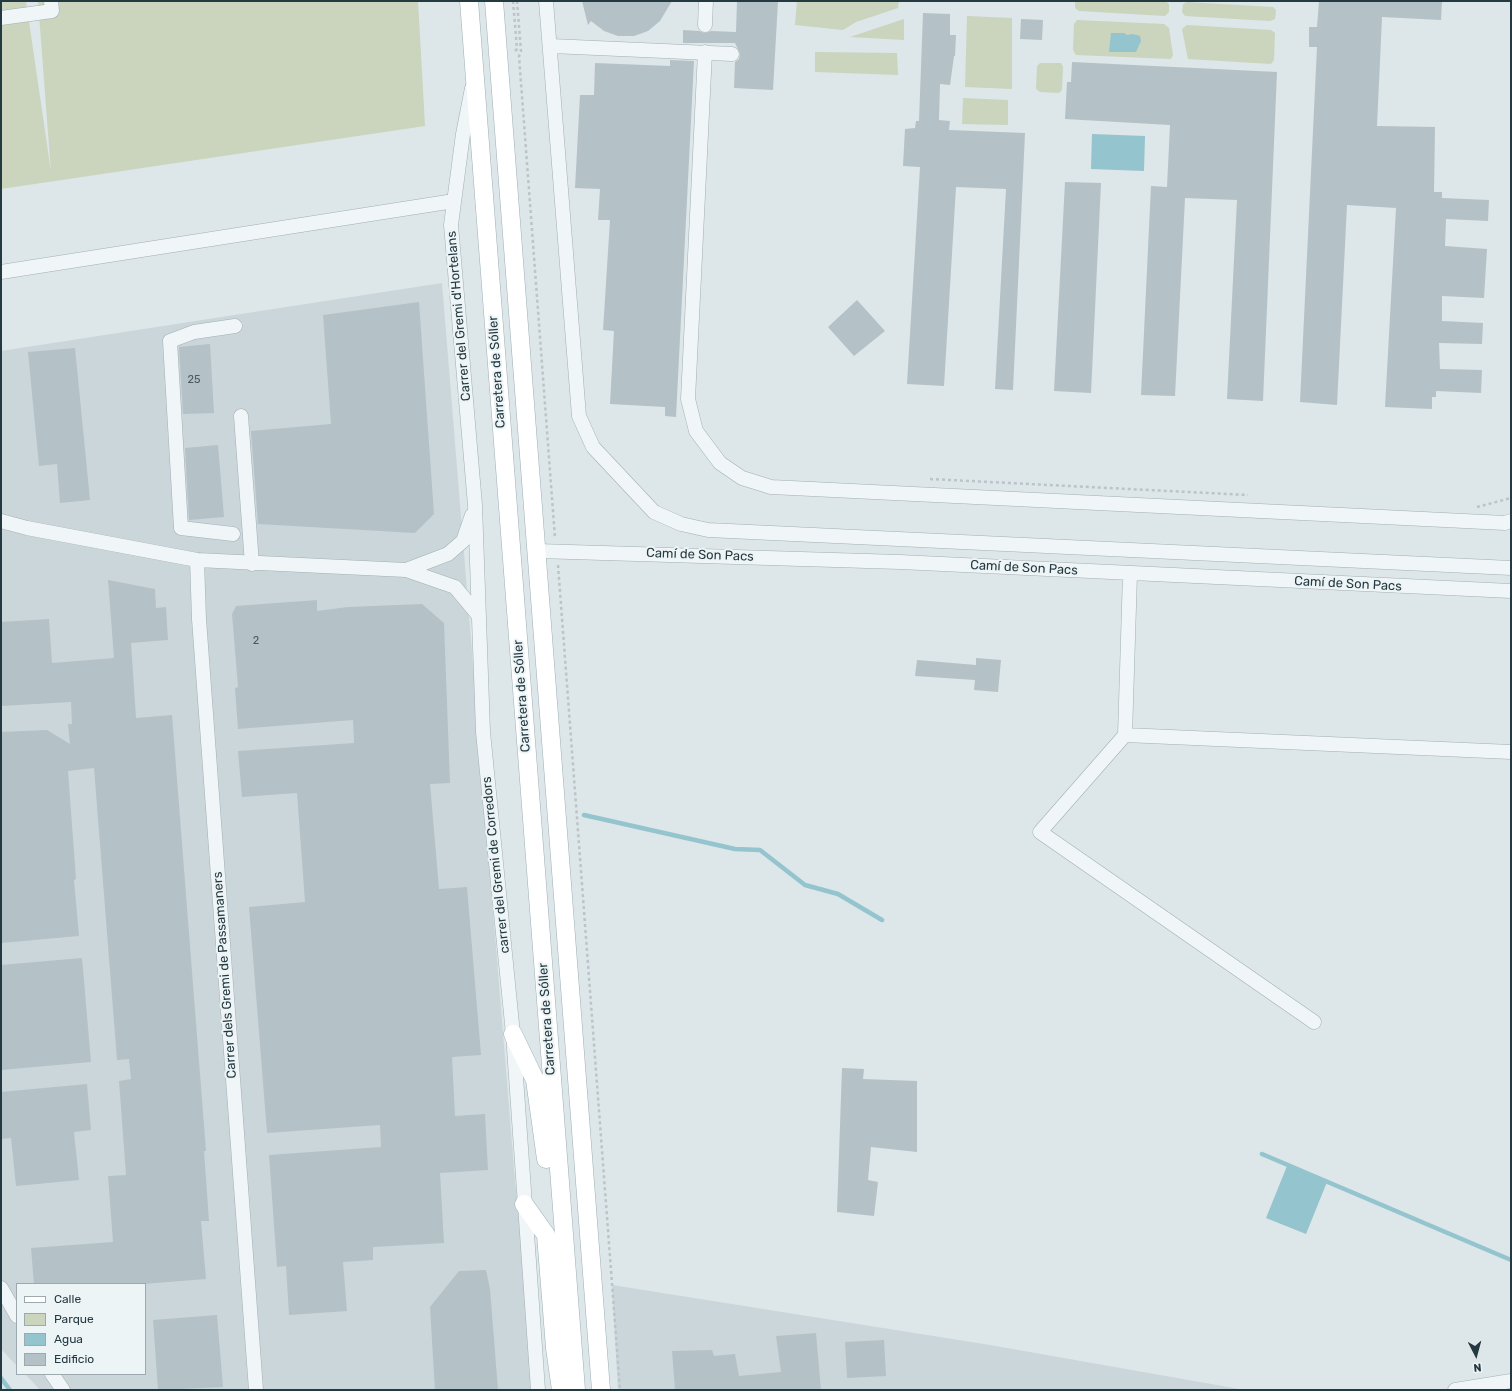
<!DOCTYPE html>
<html>
<head>
<meta charset="utf-8">
<style>
	body { margin:0 }
	#map { position:relative; width:1512px; height:1391px; overflow:hidden; background:#dde6e9; font-family:Rubik,sans-serif }
	canvas { display:block }
	.frame { position:absolute; inset:0; border:2px solid #253941; pointer-events:none }
	.legend { position:absolute; left:16px; top:1283px; width:130px; height:92px; box-sizing:border-box; background:#edf4f6; border:1px solid #9da9ae; margin:0; padding:5px 7px; list-style:none; font-size:12px; color:#253941 }
	.legend li { display:flex; align-items:center; gap:8px; height:20px }
	.legend b { width:20px; border:1px solid #9da9ae }
	.north { position:absolute; left:1456px; top:1335px; width:40px; height:40px; -webkit-text-stroke:3px #edf4f6; paint-order:stroke; rotate:174deg; font-size:11px; font-weight:700; line-height:16px; text-align:center; color:#253941 }
	.north::after { content:''; display:block; margin:auto; width:14px; height:18px; background:#253941; clip-path:polygon(50% 0,100% 100%,50% 72%,0 100%) }
</style>
</head>
<body>
<div id="map">
<canvas width="1512" height="1391"></canvas>
<div class="frame"></div>
<ul class="legend">
<li><b style="height:5px;background:#fff"></b>Calle</li>
<li><b style="height:11px;background:#cbd4bd"></b>Parque</li>
<li><b style="height:11px;background:#94c4cd"></b>Agua</li>
<li><b style="height:11px;background:#b4c1c6"></b>Edificio</li>
</ul>
<div class="north">N</div>
</div>
<script>
const ctx = document.querySelector('canvas').getContext('2d');
ctx.lineJoin = 'round';
function paint(path, color) { ctx.fillStyle = color; ctx.fill(path, 'evenodd'); }
const shape = rows => new Path2D(rows.map(r => 'M' + r).join(''));
function trace(path, color, width, dash) { ctx.strokeStyle = color; ctx.lineWidth = width; ctx.lineCap = dash ? 'butt' : 'round'; ctx.setLineDash(dash || []); ctx.stroke(path); }
function drawText(font, color, halo, rows, align = 'center') {
  ctx.font = font + ' Rubik,sans-serif'; ctx.lineWidth = 4; ctx.setLineDash([]); ctx.textBaseline = 'middle'; ctx.strokeStyle = halo; ctx.fillStyle = color; for (const [text, x, y, turn = 0] of rows) {
    ctx.save(); ctx.translate(x, y); ctx.rotate((+turn || 0) * Math.PI / 180); ctx.textAlign = isNaN(turn) ? turn : align; if (halo) ctx.strokeText(text, 0, 0); ctx.fillText(text, 0, 0); ctx.restore();
  }
}
paint(shape([
	[442,283,515,1181,539,1390,40,1390,25,1374,145,1374,145,1284,17,1284,17,1366,1,1349,1,351],
	[612,1285,990,1345,1245,1390,618,1390]
]), '#cbd6db');
paint(shape([
	[1,1,26,1,51,172,38,1,418,1,425,126,1,189],
	[797,1,899,1,898,8,856,22,843,30,795,25],
	[1075,1,1165,1,1169,4,1169,12,1165,16,1079,11,1075,8],
	[1187,2,1273,7,1276,10,1275,19,1270,21,1185,16,1182,12,1183,4],
	[967,16,1012,18,1012,89,965,87],
	[904,19,904,40,850,37],
	[1077,20,1164,24,1169,28,1173,55,1171,59,1076,55,1073,50,1074,24],
	[1187,25,1271,30,1275,33,1274,60,1271,64,1188,59,1182,29],
	[815,52,897,53,898,75,815,72],
	[1040,63,1061,63,1063,67,1062,90,1059,93,1040,92,1036,89,1037,66],
	[963,98,1008,100,1008,125,962,124]
]), '#cbd4bd');
paint(shape([
	[1111,33,1124,33,1127,35,1133,34,1140,36,1141,41,1136,52,1109,52],
	[1092,134,1145,136,1144,171,1091,169],
	[1287,1166,1327,1182,1306,1234,1266,1218]
]), '#94c4cd');
trace(shape([
	[584,815,735,849,760,850,805,885,838,894,882,920],
	[1262,1154,1511,1260],
	[1,1378,10,1390]
]), '#94c4cd', 4.5);
paint(shape([
	[582,1,672,1,660,21,648,31,634,36,618,36,604,31,591,21,588,25],
	[737,1,778,1,773,90,734,88,735,62,739,59,740,54,735,43,683,43,683,30,699,31,705,33,711,31,736,32],
	[1319,1,1442,1,1441,20,1382,17,1377,126,1435,127,1434,192,1442,192,1442,198,1489,200,1488,221,1446,219,1445,246,1487,249,1484,298,1442,296,1442,321,1483,323,1482,344,1439,343,1440,369,1482,370,1481,393,1436,391,1436,397,1432,397,1432,409,1385,407,1396,208,1347,205,1337,405,1300,402,1317,47,1309,47,1309,27,1317,27],
	[923,13,950,14,950,35,956,35,955,56,954,56,950,85,940,84,939,120,950,121,949,130,1025,133,1013,390,995,389,1006,189,956,187,944,386,907,384,920,167,903,166,905,129,915,128,916,121,919,121],
	[1021,19,1043,20,1042,40,1020,39],
	[670,60,694,61,676,417,665,416,665,407,610,404,614,331,603,330,610,220,598,220,600,189,575,188,580,95,594,95,595,63,670,66],
	[1072,62,1277,72,1263,401,1227,399,1237,200,1185,198,1175,396,1141,395,1151,186,1167,187,1170,125,1065,119,1067,82,1071,82],
	[1065,182,1101,183,1091,393,1054,391],
	[857,300,885,331,854,356,828,327],
	[419,302,434,514,415,533,258,524,251,431,331,424,323,315],
	[210,344,214,413,183,414,179,347],
	[75,348,90,500,60,503,57,464,39,466,28,352],
	[218,445,224,517,189,520,185,448],
	[108,580,155,589,156,608,166,607,168,640,131,643,136,718,172,715,206,1151,204,1151,209,1221,201,1221,206,1279,143,1284,34,1284,31,1248,113,1242,108,1176,126,1175,119,1081,131,1079,129,1059,117,1060,94,768,68,771,76,879,74,880,79,936,1,943,1,732,47,730,70,744,68,724,72,724,71,702,1,706,1,622,49,619,52,663,114,658],
	[317,600,317,611,348,607,422,604,444,623,450,783,430,784,439,889,467,887,481,1055,452,1057,455,1116,485,1114,488,1170,440,1173,444,1243,373,1247,373,1260,343,1262,347,1311,289,1315,286,1266,277,1267,269,1155,381,1147,380,1125,267,1133,249,907,305,902,297,793,242,797,238,751,354,743,353,720,238,729,235,688,238,687,232,614,236,606],
	[976,658,1001,660,998,692,974,690,975,680,915,676,917,660,976,665],
	[82,958,91,1062,1,1070,1,965],
	[842,1068,864,1069,863,1079,917,1081,917,1152,871,1147,868,1180,878,1182,874,1216,837,1212],
	[87,1084,91,1130,74,1132,79,1180,16,1186,11,1138,1,1139,1,1092],
	[486,1270,490,1289,498,1390,435,1390,430,1307,459,1271],
	[217,1315,223,1387,158,1390,153,1320],
	[816,1333,821,1390,675,1390,672,1351,712,1350,714,1356,735,1354,739,1376,781,1372,776,1336],
	[884,1340,886,1376,847,1378,845,1342]
]), '#b4c1c6');
const minor = shape([
	[546,1,579,416,593,447,654,512,681,524,708,530,1511,568],
	[1,18,52,11,51,1],
	[705,25,706,1],
	[551,46,732,54],
	[705,52,688,399,696,431,720,463,742,478,771,487,1505,523,1511,521],
	[472,88,463,134,451,225,475,505,483,732,513,1034,538,1390],
	[1,272,454,201],
	[241,416,252,564],
	[472,515,463,541,448,554,406,570,455,587,479,616],
	[1,521,27,528,197,560,406,570],
	[233,534,181,528,170,341,194,332,235,326],
	[537,551,900,562,1511,591],
	[197,560,199,619,256,1390],
	[1130,574,1125,735,1040,832,1314,1022],
	[1125,735,1511,752],
	[1,1288,17,1316],
	[52,1374,63,1390],
	[1455,1390,1511,1381]
]);
const major = shape([
	[469,1,576,1390],
	[494,1,601,1390],
	[513,1034,535,1080,546,1159],
	[524,1204,546,1235,555,1348,561,1390]
]);
trace(minor, '#a2afb3', 15);
trace(major, '#9bafb6', 19);
trace(shape([
	[513,1,517,49,514,52],
	[517,1,521,51,519,56,555,538],
	[930,479,1248,495],
	[1477,507,1511,498],
	[558,565,620,1390]
]), '#bbc4c8', 2.5, [3, 3]);
trace(minor, '#f0f5f7', 14);
trace(major, '#fff', 18);
drawText('11px', '#495b62', null, [
	["25",194,380],
	["2",256,641]
]);
drawText('13px', '#253941', '#edf4f6', [
	["Carrer del Gremi d'Hortelans",459,316,-95],
	["Carretera de Sóller",497,372,-94],
	["Camí de Son Pacs",700,555,2],
	["Camí de Son Pacs",1024,568,3],
	["Camí de Son Pacs",1348,584,3],
	["Carretera de Sóller",522,696,-94],
	["carrer del Gremi de Corredors",496,865,-96],
	["Carrer dels Gremi de Passamaners",225,975,-94],
	["Carretera de Sóller",547,1019,-94]
]);
</script>
</body>
</html>
